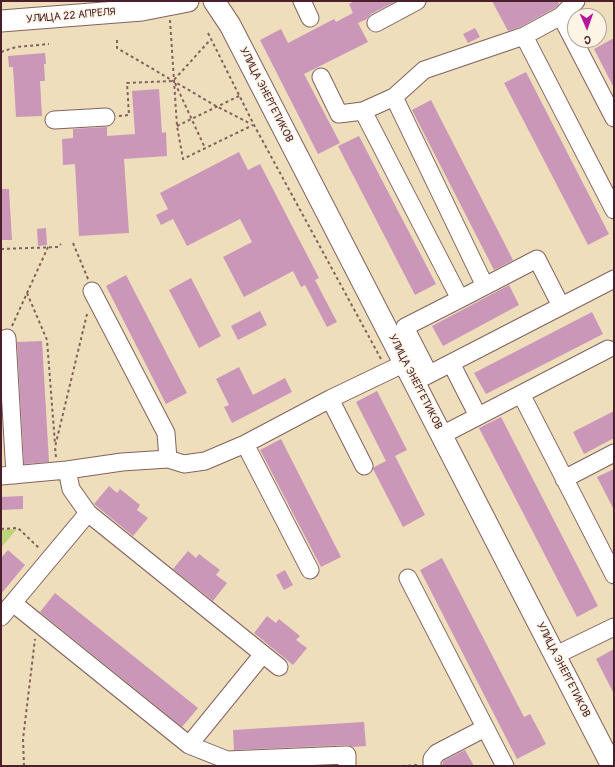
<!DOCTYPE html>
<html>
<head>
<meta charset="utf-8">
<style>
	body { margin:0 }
	#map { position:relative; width:615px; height:767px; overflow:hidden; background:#eedebc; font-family:Pangolin,sans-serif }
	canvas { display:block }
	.frame { position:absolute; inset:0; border:2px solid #4a1f2b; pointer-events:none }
	.north { position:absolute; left:567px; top:8px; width:40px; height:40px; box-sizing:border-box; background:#fcf5e5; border:1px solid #b59f9b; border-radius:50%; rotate:178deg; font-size:11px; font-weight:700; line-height:16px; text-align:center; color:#4a1f2b }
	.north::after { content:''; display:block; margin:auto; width:14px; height:18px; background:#b5179e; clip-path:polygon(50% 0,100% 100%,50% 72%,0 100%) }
</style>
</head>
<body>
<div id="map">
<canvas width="615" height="767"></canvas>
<div class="frame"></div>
<div class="north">С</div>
</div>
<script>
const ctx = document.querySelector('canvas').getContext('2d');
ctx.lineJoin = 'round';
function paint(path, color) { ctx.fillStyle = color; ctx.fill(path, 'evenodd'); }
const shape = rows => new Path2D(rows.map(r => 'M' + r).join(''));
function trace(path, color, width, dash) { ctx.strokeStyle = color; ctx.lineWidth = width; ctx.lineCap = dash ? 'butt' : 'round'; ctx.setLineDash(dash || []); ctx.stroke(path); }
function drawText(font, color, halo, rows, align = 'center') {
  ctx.font = font + ' Pangolin,sans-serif'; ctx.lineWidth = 3; ctx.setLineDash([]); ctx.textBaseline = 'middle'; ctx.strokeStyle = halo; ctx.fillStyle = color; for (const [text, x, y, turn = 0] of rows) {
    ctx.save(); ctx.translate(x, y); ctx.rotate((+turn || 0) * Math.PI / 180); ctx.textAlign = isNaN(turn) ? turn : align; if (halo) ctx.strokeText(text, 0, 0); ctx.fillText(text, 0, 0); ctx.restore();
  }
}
paint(shape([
	[16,529,16,530,1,548,1,530]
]), '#bdd579');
paint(shape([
	[355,1,396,1,371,14,367,19,358,23,368,42,304,74,340,143,318,154,260,40,281,29,288,43,334,19,336,22,353,13,349,4],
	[492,1,558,1,559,4,555,8,520,27,508,31],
	[475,28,480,37,468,43,463,34],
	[614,38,614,88,594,49],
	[45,53,46,64,44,64,45,81,40,81,42,116,16,117,13,67,9,67,8,56],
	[526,72,609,234,588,245,504,83],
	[159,89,162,133,166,132,167,156,124,159,129,233,79,236,75,164,63,165,62,139,73,138,73,129,107,127,107,136,135,134,132,91],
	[431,100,513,260,494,270,412,110],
	[359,136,436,284,415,295,338,146],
	[239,152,248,170,260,164,319,278,315,280,337,322,327,327,305,285,301,287,293,271,244,297,223,257,252,242,240,219,187,246,173,219,161,225,156,215,168,209,160,193],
	[1,189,9,189,12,240,1,240],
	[46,228,47,245,38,246,37,229],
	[126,275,187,393,166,404,106,286],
	[191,278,221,336,199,348,169,290],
	[509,285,519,305,443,346,432,326],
	[260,311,267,325,238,340,231,326],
	[592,312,603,334,486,394,474,373],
	[42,341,49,462,24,464,17,342],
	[239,367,253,395,285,378,292,392,232,423,224,407,229,405,216,379],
	[377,391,407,450,395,456,425,515,403,527,373,469,374,467,386,461,356,402],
	[614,411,614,438,584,454,573,432],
	[501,417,598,606,577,617,479,428],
	[281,439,341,557,321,567,260,450],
	[614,469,614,510,597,477],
	[109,486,117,493,120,489,140,505,137,510,148,518,133,536,94,504],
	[23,496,23,509,1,510,1,497],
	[8,550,25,565,1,594,1,558],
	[188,551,196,558,199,554,220,570,216,575,227,583,213,601,173,569],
	[442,558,524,717,530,714,546,744,517,759,420,570],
	[285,570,293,585,284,590,276,575],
	[55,593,198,708,182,727,40,612],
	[267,616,276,623,279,619,300,636,296,640,307,648,293,665,254,633],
	[614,649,614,694,596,659],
	[364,722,366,746,352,747,347,745,234,750,233,730],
	[465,750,474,766,442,766,443,761]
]), '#ca97b9');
const minor = shape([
	[302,1,310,18],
	[561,16,614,118],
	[376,23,417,1],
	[524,36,614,210],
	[321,77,339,114,363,111,394,97,485,286],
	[394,97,424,70,524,36,561,16,576,1],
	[363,111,460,299],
	[54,120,106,117],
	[92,291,166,433,168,459],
	[7,338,15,475],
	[451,363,478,416],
	[429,374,405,327,460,299,537,259,561,306],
	[420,379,614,279],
	[521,394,614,575],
	[330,399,364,466],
	[442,435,608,349],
	[245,444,310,570],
	[67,470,71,489,88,513,279,667],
	[1,476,67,470,122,462,168,459,184,464,205,461,245,444,330,399,405,363],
	[564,479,614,453],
	[408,578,505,766],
	[13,603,189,745,263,654],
	[1,617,88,513],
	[556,655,614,627],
	[189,745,227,760,347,755,347,766],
	[432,766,432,759,437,753,485,728]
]);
const major = shape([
	[214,1,230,25,612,766],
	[1,21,142,10,188,1]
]);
trace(minor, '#83625e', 19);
trace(major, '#83625e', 23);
trace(shape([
	[170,20,177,126,183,159,253,125],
	[208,33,254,125,381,359],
	[117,40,117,48,216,106,251,124],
	[1,52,16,47,49,44],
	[175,83,205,148],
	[119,116,129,115,127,83,173,81,211,39],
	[177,126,239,96],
	[73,243,88,279],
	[1,249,58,247,61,244],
	[27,293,47,340,55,444],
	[12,326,48,247],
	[56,457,55,447,87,314],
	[1,529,18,528,40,549],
	[24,766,23,739,35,639],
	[402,766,419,765]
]), '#83625e', 2, [3, 3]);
trace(minor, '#fff', 17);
trace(major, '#fff', 21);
drawText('11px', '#4a1f2b', '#fcf5e5', [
	["УЛИЦА 22 АПРЕЛЯ",71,16,-5],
	["УЛИЦА ЭНЕРГЕТИКОВ",266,95,63],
	["УЛИЦА ЭНЕРГЕТИКОВ",415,382,63],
	["УЛИЦА ЭНЕРГЕТИКОВ",563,670,63]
]);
</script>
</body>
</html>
